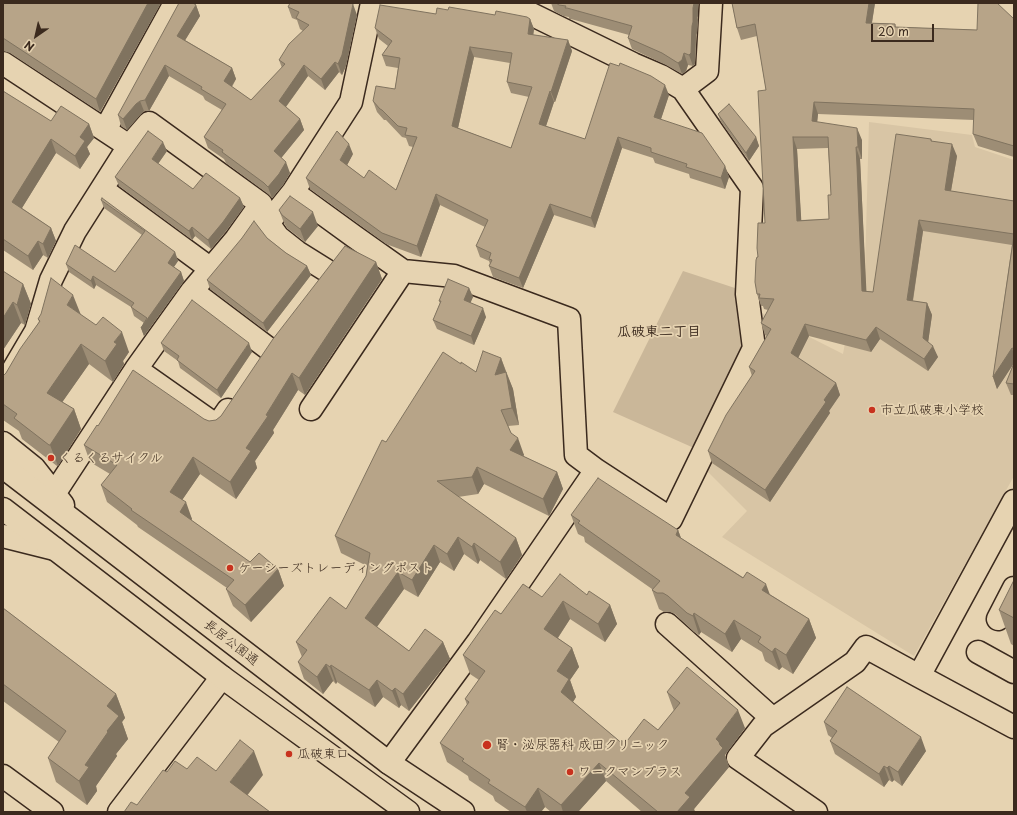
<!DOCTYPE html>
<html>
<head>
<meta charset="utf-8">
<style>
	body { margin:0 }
	#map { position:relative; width:1017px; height:815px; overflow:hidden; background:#e6d3b1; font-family:"Playpen Sans",sans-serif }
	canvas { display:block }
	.frame { position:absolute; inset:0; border:4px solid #3b2a1e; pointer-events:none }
	.north { position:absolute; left:16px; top:16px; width:40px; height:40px; -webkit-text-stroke:3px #e6d3b1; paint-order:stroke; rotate:214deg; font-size:11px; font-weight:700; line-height:16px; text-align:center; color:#3b2a1e }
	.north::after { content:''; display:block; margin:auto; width:14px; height:18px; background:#3b2a1e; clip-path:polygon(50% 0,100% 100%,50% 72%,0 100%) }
	.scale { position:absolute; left:871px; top:24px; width:63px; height:18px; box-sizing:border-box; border:2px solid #3b2a1e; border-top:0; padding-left:5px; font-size:12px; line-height:14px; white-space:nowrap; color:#3b2a1e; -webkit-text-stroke:3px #e6d3b1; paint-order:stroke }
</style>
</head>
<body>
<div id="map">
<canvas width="1017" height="815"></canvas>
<div class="frame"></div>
<div class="north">N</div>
<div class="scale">20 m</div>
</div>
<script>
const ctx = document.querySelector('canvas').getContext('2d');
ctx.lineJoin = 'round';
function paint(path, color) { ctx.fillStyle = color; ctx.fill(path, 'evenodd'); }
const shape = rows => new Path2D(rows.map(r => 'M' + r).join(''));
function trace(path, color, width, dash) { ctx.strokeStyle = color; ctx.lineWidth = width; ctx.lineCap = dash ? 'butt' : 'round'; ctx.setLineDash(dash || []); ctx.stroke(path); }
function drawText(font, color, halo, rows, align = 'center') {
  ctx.font = font + ' "Playpen Sans","Klee One",sans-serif'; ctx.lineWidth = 3.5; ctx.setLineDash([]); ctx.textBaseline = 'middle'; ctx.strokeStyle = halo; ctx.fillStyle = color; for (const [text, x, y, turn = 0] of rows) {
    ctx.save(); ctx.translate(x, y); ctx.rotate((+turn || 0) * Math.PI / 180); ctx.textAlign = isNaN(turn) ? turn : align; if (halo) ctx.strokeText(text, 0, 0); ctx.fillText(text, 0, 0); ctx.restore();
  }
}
paint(shape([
	[869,122,972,135,975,147,1014,160,1014,476,914,656,722,537,747,511,702,466,754,309,843,354,853,299,865,269]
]), '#d8c5a5');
paint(shape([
	[683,271,738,289,748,348,694,448,613,412]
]), '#cab799');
const minor = shape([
	[3,63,129,146],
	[683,89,707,71,711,3],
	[105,130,175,3],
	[102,189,211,269],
	[268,223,293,192,351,102,372,3,506,5,529,13,633,64,661,76,683,89,752,188,747,294,754,348,671,519,596,470,576,455,569,319,454,276,403,271,355,237,293,192],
	[192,291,269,349],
	[136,369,217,426,228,410],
	[3,387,36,331,51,280,75,231,129,146,149,123,261,204,268,223,278,237,297,252,329,272],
	[311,409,403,271],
	[3,443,34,468,63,505],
	[54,494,136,369,192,291,236,239,261,204],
	[3,536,55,549],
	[998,619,1014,588],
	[667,624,773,719],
	[978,652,1014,672],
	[919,676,1014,501],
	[389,763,478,642,596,470],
	[3,776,52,812],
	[119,812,222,677],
	[816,812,738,758,763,726,855,662,866,647,919,676,1014,727]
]);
const major = shape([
	[3,467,389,763,463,812],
	[3,509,222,677,408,812]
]);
trace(minor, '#3b2a1e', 25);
trace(major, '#3b2a1e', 25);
trace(minor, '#e6d3b1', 22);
trace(major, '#e6d3b1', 22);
paint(shape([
	[3,3,161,3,100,112,10,53,3,51],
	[551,3,698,3,698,16,697,18,698,20,697,33,696,35,696,37,695,64,693,66,688,65,686,71,682,74,666,65,632,49,628,38,629,35,571,19,569,19,569,17,563,16,554,11],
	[732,3,875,3,872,23,895,24,896,27,977,30,1014,19,1014,157,978,146,973,134,974,120,818,114,817,122,862,140,862,159,860,159,861,178,866,291,873,292,931,139,932,141,957,156,951,191,1014,201,1014,395,1011,395,1006,383,1014,363,997,389,993,377,1012,245,923,231,913,301,927,303,932,315,928,342,938,357,928,371,880,339,871,352,809,336,798,358,836,383,840,395,829,411,830,413,770,502,712,463,708,451,752,376,749,367,767,336,765,335,761,323,768,310,764,309,763,306,761,306,757,294,758,257,765,223,766,90,757,36,741,40,737,28],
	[828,148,831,195,829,219,801,220,797,149],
	[196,5,200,16,185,40,232,68,236,79,232,87,251,100,282,68,279,60,303,31,300,29,297,20,292,18,288,7,357,15,346,66,342,75,339,72,325,90,308,76,286,107,300,119,304,130,281,158,290,173,283,185,272,198,268,194,226,163,224,159,208,148,204,137,222,110,205,100,203,96,169,76,149,111,144,111,140,115,127,130,121,126,118,115],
	[448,10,530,19,534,29,533,35,568,40,572,51,555,102,554,102,546,126,585,139,669,95,661,119,725,166,729,177,725,189,690,178,689,174,655,163,653,158,622,148,595,228,554,215,523,288,493,277,489,266,490,264,489,261,480,257,476,246,485,227,440,205,421,257,386,244,310,189,306,178,353,154,347,165,364,178,396,190,413,147,409,146,406,138,402,137,386,120,384,120,377,112,373,101,395,89,398,68,386,66,382,55,388,46,379,39,375,28,436,14],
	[474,57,510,63,507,82,511,93,529,97,511,148,458,128],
	[3,91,51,121,89,124,94,138,87,147,90,154,80,169,56,153,22,208,51,228,56,241,48,258,43,255,33,270,3,250],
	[718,114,756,137,759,146,749,161,721,122],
	[167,151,158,164,193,189,240,198,244,207,226,231,211,249,195,236,192,240,119,186,115,177],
	[101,200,175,252,178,261,174,267,181,272,184,281,144,336,141,328,144,323,134,316,131,307,96,285,94,289,69,272,66,264,115,272,142,235,104,208],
	[279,210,318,226,305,242,287,228,284,223],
	[267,238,286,253,307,266,311,275,267,332,210,289,207,280],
	[376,262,382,279,305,395,298,390,273,430,274,433,255,461,257,468,236,499,200,474,182,500,192,519,191,520,250,562,278,569,284,586,251,622,233,606,226,589,227,588,138,527,137,525,107,502,101,485,110,474,90,462,84,445,98,426,204,419,209,421,216,420,221,416],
	[3,271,23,284,31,304,25,325,21,323,3,350],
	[469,288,473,297,470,302,486,317,474,345,437,329,433,320,440,303,439,301],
	[80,314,129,352,123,361,124,364,113,382,89,364,62,402,74,409,81,429,58,466,57,466,22,439,19,431,3,420,3,376,6,373,39,322,38,319],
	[161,343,252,352,221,398,180,368,178,361,164,351],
	[501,358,513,389,519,425,508,426,511,433,524,455,523,456,557,472,563,489,549,516,484,484,478,494,458,497,516,538,522,555,506,579,480,560,478,564,464,554,454,571,440,562,418,597,404,589,377,627,409,651,443,642,450,659,409,711,401,705,399,708,383,697,375,707,337,682,336,684,333,681,323,694,304,679,298,662,302,657,296,642,346,609,366,576,367,566,341,553,335,536,386,442,461,364,476,372],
	[571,515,678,530,681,538,809,619,816,638,793,674,782,667,779,670,765,661,762,652,741,639,732,652,701,632,699,635,694,632,675,614,670,612,664,612,659,609,652,590,652,589,585,542,584,537,578,534],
	[1014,580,1014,646,1011,644,999,610],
	[587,595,610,605,617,624,605,642,570,619,558,638,572,648,579,667,570,680,576,697,573,702,624,745,658,730,674,711,667,692,745,728,725,755,729,767,694,809,695,812,642,812,606,781,578,812,551,812,545,807,541,812,511,812,495,801,493,796,469,780,468,776,447,762,440,743,467,705,465,699,479,680,470,674,463,655,501,614,542,597],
	[3,608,116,694,125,718,122,722,128,739,116,754,117,756,96,786,97,791,87,805,56,782,48,758,59,742,3,701],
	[824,722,926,751,902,786,894,780,892,782,889,780,884,787,835,754,830,741,832,738,828,735]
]), '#9d8d75');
paint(shape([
	[148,3,161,3,100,112,96,99],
	[694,3,698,3,698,16,697,18,698,20,697,33,696,35,696,37,695,64,693,66,689,55,693,8],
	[869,3,875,3,870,34,866,23],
	[353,4,357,15,346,66,342,75,338,64],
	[196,5,200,16,181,47,177,36],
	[530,19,534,29,532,45,528,34],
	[568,40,572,51,555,102,551,92],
	[470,47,474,57,456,137,452,126],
	[684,53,688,65,686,71,682,74,678,63],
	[335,62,339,72,325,90,321,79],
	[165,65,169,76,149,111,145,100],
	[304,65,308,76,282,112,279,101],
	[232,68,236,79,228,92,224,81],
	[665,85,669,95,658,128,654,117],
	[550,91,554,102,543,135,539,124],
	[140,101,144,111,140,115,127,130,123,119,136,104],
	[814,102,818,114,816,133,812,121],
	[300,119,304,130,278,162,274,151],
	[89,124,94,138,87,147,90,154,80,169,75,156,80,137],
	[857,128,862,140,862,159,858,147],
	[618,137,622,148,595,228,591,218],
	[756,137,759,146,749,161,746,153],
	[793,137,797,149,802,232,797,221],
	[51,139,56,153,17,216,12,202],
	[163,142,167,151,155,168,152,159],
	[349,144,353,154,344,171,340,160],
	[952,144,957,156,949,202,945,190],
	[856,147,860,159,867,303,862,291],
	[286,162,290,173,283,185,272,198,268,187],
	[725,166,729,177,725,189,721,178],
	[436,194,440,205,421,257,417,246],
	[240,198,244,207,226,231,211,249,208,240],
	[550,204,554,215,523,288,519,278],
	[313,212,318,226,305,242,300,229],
	[919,220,923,231,911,312,907,300],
	[192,227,195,236,192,240,189,231],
	[51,228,56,241,48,258,43,244],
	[38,241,43,255,33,270,28,256],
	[175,252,178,261,171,271,168,263],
	[376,262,382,279,305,395,299,378],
	[307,266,311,275,267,332,263,323],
	[181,272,184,281,144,336,141,328],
	[93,276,96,285,94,289,91,281],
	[23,284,31,304,25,325,17,305],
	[469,288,473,297,468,309,464,300],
	[73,295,81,315,67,305],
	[13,302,21,323,3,350,3,318],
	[927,303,932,315,927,350,923,338],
	[483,308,486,317,474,345,471,336],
	[805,324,809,336,795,364,791,353],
	[876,327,880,339,871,352,866,340],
	[122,332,129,352,123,361,124,364,113,382,105,361,114,342],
	[249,343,252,352,221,398,217,390],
	[81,344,89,364,54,414,47,393],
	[933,346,938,357,928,371,924,359],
	[1012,348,1014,354,1014,363,997,389,993,377],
	[501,358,507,375,495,375],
	[506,372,513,389,519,425,512,408],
	[292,373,298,390,273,430,274,433,255,461,257,468,236,499,230,482,246,448],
	[836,383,840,395,829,411,830,413,770,502,765,490,824,400],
	[74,409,81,429,58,466,50,445],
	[518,438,524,455,516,467,510,450],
	[193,457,200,474,176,509,170,492],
	[477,467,484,484,478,494,472,477],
	[557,472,563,489,549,516,543,499],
	[186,502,192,519,186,529,180,512],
	[678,530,685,549,676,535],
	[458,537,464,554,454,571,447,554],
	[516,538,522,555,506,579,500,562],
	[474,543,480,560,478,564,472,547],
	[434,545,440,562,418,597,412,580],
	[278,569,284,586,251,622,245,605],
	[398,572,404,589,371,635,365,618],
	[766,584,773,603,762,590],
	[563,601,570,619,551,648,544,629],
	[610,605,617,624,605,642,598,624],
	[694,613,701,632,699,635,693,616],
	[809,619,816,638,793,674,786,655],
	[734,620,741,639,732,652,725,634],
	[443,642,450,659,409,711,403,694],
	[572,648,579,667,570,680,576,697,567,711,561,692,557,671],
	[775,648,782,667,779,670,772,652],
	[326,664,333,681,323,694,317,677],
	[331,665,337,682,336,684,330,667],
	[377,680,383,697,375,707,369,690],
	[395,688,401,705,399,708,392,691],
	[116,694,125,718,122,722,128,739,116,754,117,756,96,786,97,791,87,805,79,781,85,765,107,731,107,706],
	[738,710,745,728,725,755,729,767,694,809,695,812,677,812,685,793,716,739],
	[921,737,926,751,902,786,898,772],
	[254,751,263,775,239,806,230,782],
	[599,763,606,781,578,812,563,812,561,805],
	[884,766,889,780,884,787,879,774],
	[889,766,894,780,892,782,887,768],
	[538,788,545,807,541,812,527,812,525,807]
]), '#80735f');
const building = shape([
	[3,3,148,3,96,99,3,38,3,3],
	[179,3,193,3,196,5,177,36,232,68,224,81,251,100,285,64,279,60,289,44,309,25,296,18,299,12,288,7,290,3,350,3,353,4,342,55,338,64,335,62,321,79,304,65,279,101,300,119,274,151,286,162,279,174,268,187,264,183,222,152,223,150,204,137,226,104,201,89,202,87,165,65,145,100,140,101,136,104,123,119,118,115,179,3],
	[556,3,694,3,693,8,693,22,692,26,691,53,689,55,684,53,682,60,678,63,662,53,628,38,632,26,567,8,565,8,566,6,559,5,556,3],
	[732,3,869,3,866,23,895,24,895,27,977,30,978,3,997,3,1014,19,1014,146,973,134,974,109,814,102,812,121,857,128,858,147,856,147,857,166,862,291,873,292,896,134,931,139,931,141,952,144,945,190,1014,201,1014,234,919,220,907,300,927,303,923,338,933,346,924,359,876,327,866,340,805,324,791,353,836,383,824,400,826,402,765,490,708,451,726,415,755,371,749,367,771,329,761,323,774,299,759,298,760,294,757,294,755,282,756,260,757,257,758,257,757,248,758,223,765,223,758,91,766,90,755,24,737,28,732,3],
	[793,137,828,137,831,195,828,195,829,219,797,221,793,137],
	[380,5,436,14,437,8,448,10,449,7,495,15,496,11,527,17,530,19,528,34,568,40,551,92,550,91,539,124,585,139,610,63,619,66,620,63,651,76,665,85,654,117,702,133,725,166,721,178,686,167,687,164,651,152,651,148,618,137,591,218,550,204,519,278,489,266,492,260,489,259,491,253,476,246,488,220,436,194,417,246,382,233,306,178,337,131,349,144,340,160,364,178,369,170,396,190,417,137,405,135,407,128,398,126,382,110,380,109,373,101,376,86,395,89,400,58,382,55,392,41,375,28,380,5],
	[470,47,512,53,507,82,532,87,511,148,452,126,470,47],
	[3,91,51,121,61,106,89,124,80,137,85,141,75,156,51,139,12,202,51,228,43,244,38,241,28,256,3,239,3,91],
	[729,104,756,137,746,153,718,114,729,104],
	[148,131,163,142,152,159,193,189,206,173,240,198,223,222,208,240,192,227,189,231,115,177,148,131],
	[290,196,313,212,300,229,282,215,279,210,290,196],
	[102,198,175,252,168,263,181,272,141,328,147,318,131,307,134,303,93,276,91,281,66,264,75,245,115,272,145,231,101,200,102,198],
	[254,221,267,238,286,253,307,266,263,323,207,280,242,238,254,221],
	[1014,235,1014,349,1012,348,993,377,1014,235],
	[345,246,376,262,299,378,292,373,266,415,268,416,246,448,251,451,230,482,193,457,170,492,186,502,180,512,250,562,259,553,278,569,245,605,226,589,234,580,131,510,132,509,101,485,117,465,84,445,97,425,98,426,133,370,204,419,209,421,216,420,221,416,273,339,345,246],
	[3,271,23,284,17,305,13,302,3,318,3,271],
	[51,278,73,295,67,305,96,325,103,317,122,332,114,342,117,344,105,361,81,344,47,393,74,409,50,445,49,445,14,418,17,414,3,404,3,376,6,373,20,349,40,321,38,319,41,314,51,278],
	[448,279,469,288,464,300,483,308,471,336,433,320,441,301,439,301,448,279],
	[192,300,249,343,217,390,177,360,179,356,161,343,192,300],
	[483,351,501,358,495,375,506,372,512,408,501,410,511,433,518,438,510,450,557,472,543,499,477,467,472,477,437,481,516,538,500,562,474,543,472,547,458,537,447,554,434,545,412,580,398,572,365,618,409,651,425,629,443,642,403,694,395,688,392,691,377,680,369,690,331,665,330,667,326,664,317,677,298,662,307,650,296,642,330,597,346,609,366,576,370,553,335,536,382,440,386,442,443,352,461,364,461,362,476,372,483,351],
	[1014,363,1014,384,1006,383,1014,363],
	[598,478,678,530,676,535,743,578,747,572,766,584,762,590,809,619,786,655,775,648,772,652,758,642,761,637,734,620,725,634,694,613,693,616,687,613,668,596,663,593,657,593,652,590,660,581,578,523,580,521,571,515,598,478],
	[560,574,587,595,589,591,610,605,598,624,563,601,544,629,572,648,557,671,569,679,561,692,624,745,644,719,658,730,680,703,667,692,687,667,738,710,716,739,719,742,720,745,723,748,685,793,690,797,677,812,658,812,599,763,561,805,538,788,525,807,488,783,490,780,462,761,464,759,440,743,469,702,465,699,485,671,463,655,495,610,501,614,523,584,542,597,560,574],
	[1014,580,1014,618,999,610,1014,580],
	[3,608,116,694,107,706,119,716,107,731,108,732,85,765,89,767,79,781,48,758,66,731,3,684,3,608],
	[847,687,921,737,898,772,889,766,887,768,884,766,879,774,830,741,837,731,824,722,847,687],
	[240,740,254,751,230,782,270,812,124,812,131,802,137,805,163,770,167,772,175,761,187,769,197,757,216,771,240,740]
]);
paint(building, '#b7a488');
trace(building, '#80735f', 1);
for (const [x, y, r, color] of [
	[872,410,4,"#c8321e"],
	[51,458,4,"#c8321e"],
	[230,568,4,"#c8321e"],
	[487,745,5,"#c8321e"],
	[289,754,4,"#c8321e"],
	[570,772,4,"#c8321e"]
]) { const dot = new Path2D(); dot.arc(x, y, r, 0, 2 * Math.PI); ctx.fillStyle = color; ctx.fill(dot); trace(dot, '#e6d3b1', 1.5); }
drawText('13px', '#3b2a1e', '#e6d3b1', [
	["市立瓜破東小学校",880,410],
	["くるくるサイクル",59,458],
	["ケーシーズトレーディングポスト",238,568],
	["腎・泌尿器科 成田クリニック",496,745],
	["瓜破東口",297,754],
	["ワークマンプラス",578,772]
], 'left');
drawText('13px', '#3b2a1e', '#e6d3b1', [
	["長居公園通",231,643,38]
]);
drawText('bold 14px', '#3b2a1e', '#e6d3b1', [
	["瓜破東二丁目",659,332]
]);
</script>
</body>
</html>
